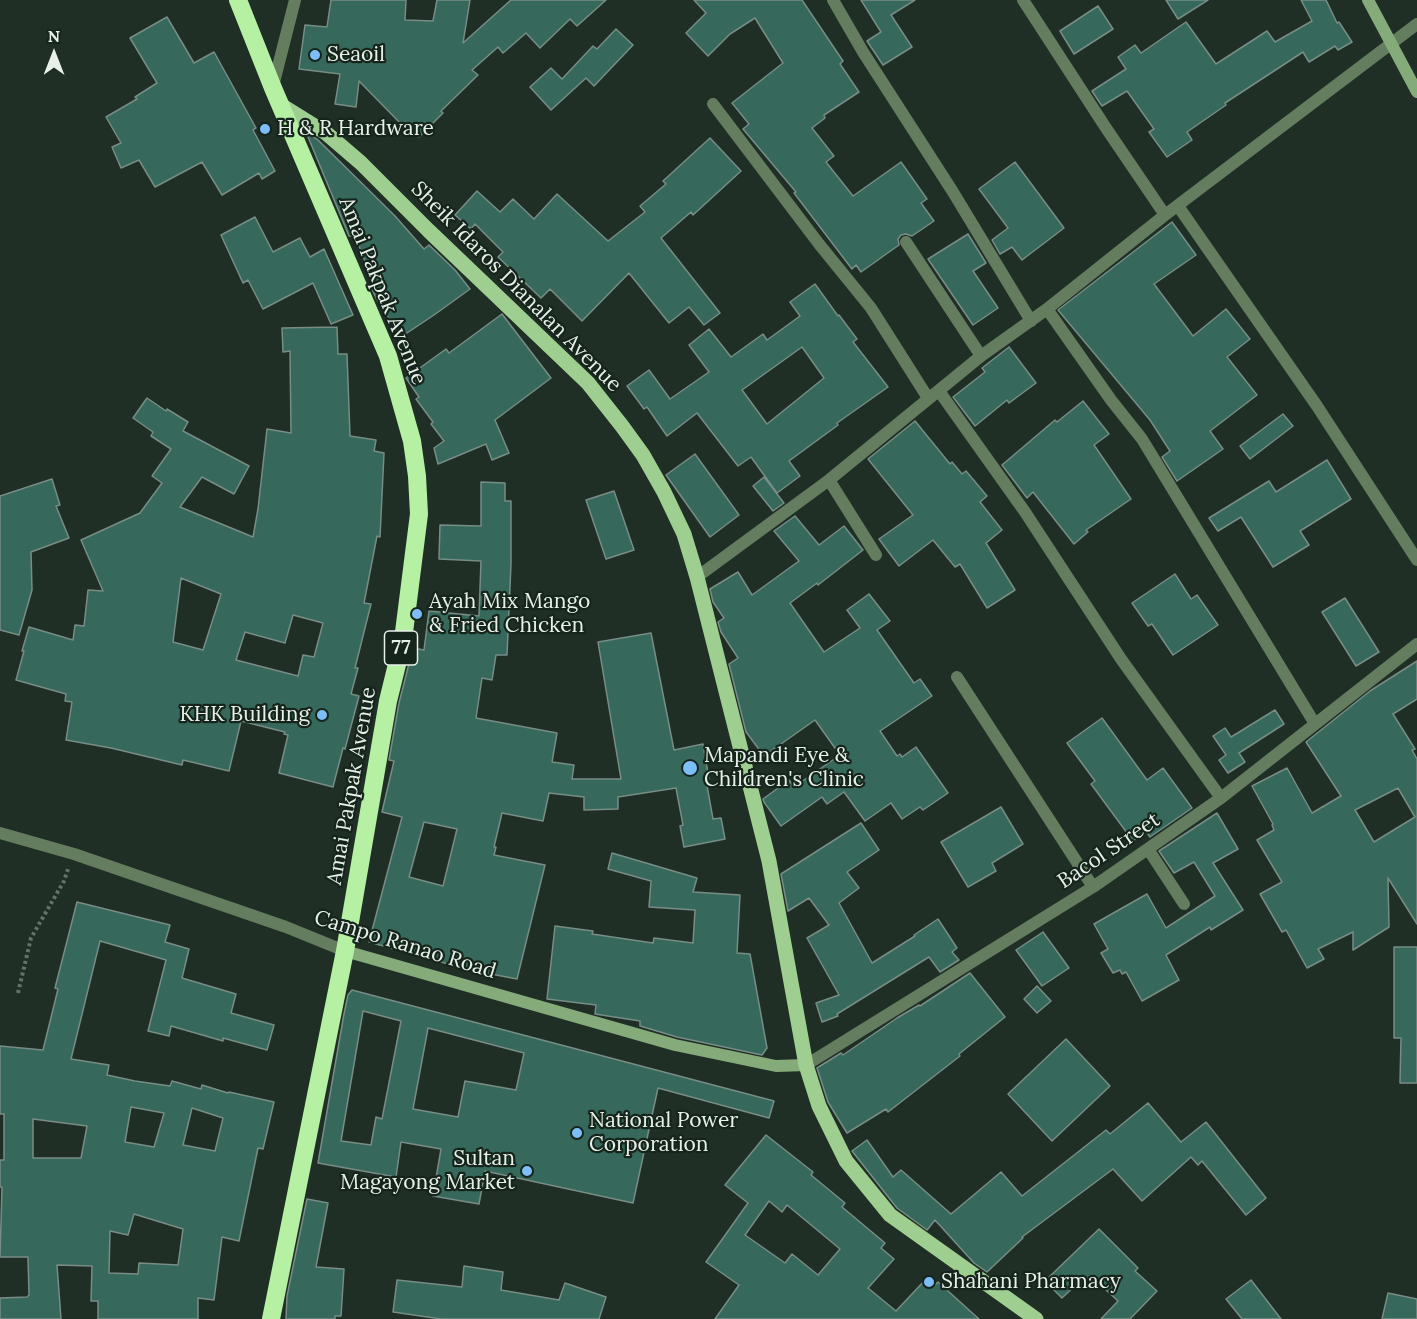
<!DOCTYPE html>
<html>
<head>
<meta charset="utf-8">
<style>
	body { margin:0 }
	#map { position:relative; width:1417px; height:1319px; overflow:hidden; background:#202f26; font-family:Lora,serif }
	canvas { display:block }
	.north { position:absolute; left:24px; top:24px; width:60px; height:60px; -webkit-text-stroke:4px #16251c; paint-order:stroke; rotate:0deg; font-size:16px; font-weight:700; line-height:24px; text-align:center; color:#e7f1ea }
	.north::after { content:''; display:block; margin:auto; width:21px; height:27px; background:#e7f1ea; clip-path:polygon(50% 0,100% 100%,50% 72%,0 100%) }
</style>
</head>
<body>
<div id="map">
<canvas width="1417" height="1319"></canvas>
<div class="north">N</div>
</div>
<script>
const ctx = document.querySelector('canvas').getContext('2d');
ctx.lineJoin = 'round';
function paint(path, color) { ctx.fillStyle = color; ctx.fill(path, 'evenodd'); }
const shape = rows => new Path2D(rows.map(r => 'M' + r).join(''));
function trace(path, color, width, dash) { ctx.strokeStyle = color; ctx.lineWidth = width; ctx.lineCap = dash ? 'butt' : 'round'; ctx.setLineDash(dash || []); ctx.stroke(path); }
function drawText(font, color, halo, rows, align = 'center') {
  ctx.font = font + ' Lora,serif'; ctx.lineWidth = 4.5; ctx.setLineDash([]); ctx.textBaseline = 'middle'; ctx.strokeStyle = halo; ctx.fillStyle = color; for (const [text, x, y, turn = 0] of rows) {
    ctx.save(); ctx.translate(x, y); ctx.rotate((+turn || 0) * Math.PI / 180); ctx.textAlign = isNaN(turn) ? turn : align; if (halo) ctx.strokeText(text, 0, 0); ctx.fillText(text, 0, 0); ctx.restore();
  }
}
const building = shape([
	[331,0,406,0,405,20,433,21,437,0,470,0,463,43,511,0,606,0,577,26,570,19,540,48,526,33,503,53,498,47,472,70,478,75,441,111,443,113,419,137,407,126,405,128,359,81,356,107,335,104,340,74,299,69,305,25,327,27,331,0],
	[694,0,802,0,843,61,840,64,859,92,824,115,825,118,812,128,834,156,826,162,853,196,901,162,927,199,921,203,934,221,912,236,906,234,901,235,898,239,899,245,861,272,856,265,852,269,794,193,796,192,743,129,749,124,732,103,783,63,755,18,730,34,708,56,686,33,706,13,694,0],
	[861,0,915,0,891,15,912,47,883,65,867,41,881,32,861,0],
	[1166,0,1208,0,1178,19,1166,0],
	[1301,0,1326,0,1337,23,1339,22,1352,42,1338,50,1335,46,1309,62,1303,52,1225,103,1226,105,1187,132,1192,140,1167,157,1149,132,1154,129,1127,91,1102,106,1092,91,1126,69,1118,57,1135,45,1141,53,1186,22,1216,64,1267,31,1275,42,1312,21,1301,0],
	[1098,6,1113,29,1074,54,1060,31,1098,6],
	[167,17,194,63,214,52,256,128,253,130,275,171,262,179,259,173,222,195,202,162,155,187,139,160,121,168,112,147,121,143,106,117,137,99,135,97,157,83,130,38,167,17],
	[616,29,633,45,594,86,586,78,551,110,530,87,551,68,562,79,593,46,597,49,616,29],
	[306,132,318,140,395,216,424,249,429,245,455,270,470,289,434,315,401,337,376,298,371,287,374,285,358,243,354,236,349,236,306,132],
	[710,138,741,171,693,215,691,212,661,238,720,313,704,325,689,307,669,323,629,273,582,321,550,289,541,298,498,257,503,252,475,224,471,229,455,215,477,191,500,212,513,199,534,219,557,194,608,241,645,212,640,206,666,184,663,181,710,138],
	[1015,162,1064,228,1022,260,1012,247,1000,254,992,240,1008,228,979,189,1015,162],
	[255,217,273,252,300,238,310,257,324,249,353,315,331,324,313,283,263,309,248,280,243,283,221,235,255,217],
	[1172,222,1196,255,1154,284,1193,336,1226,309,1250,339,1227,357,1257,395,1210,431,1223,449,1177,481,1162,457,1170,451,1150,420,1058,310,1172,222],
	[968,234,986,263,973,271,998,308,973,325,928,259,968,234],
	[815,284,838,316,839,315,857,339,853,342,888,387,837,423,838,425,789,461,800,476,777,493,751,457,738,466,697,413,667,436,647,407,644,409,627,386,649,370,670,399,709,372,689,345,709,329,731,357,763,334,767,340,800,316,790,302,815,284],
	[802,347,824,378,767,424,742,390,802,347],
	[502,314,551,378,495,420,509,453,492,460,486,444,438,464,434,448,444,441,431,424,433,422,416,399,419,397,406,378,446,349,449,353,502,314],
	[337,327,338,354,347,354,350,436,376,440,374,451,384,453,380,537,377,536,364,603,371,604,355,668,358,668,351,694,359,696,345,749,343,748,333,787,279,773,288,735,284,734,285,732,241,721,229,771,183,760,182,765,111,748,66,740,72,702,65,701,66,694,16,680,24,651,22,651,29,627,73,640,75,625,84,626,88,590,103,591,81,540,140,513,162,483,152,476,171,449,151,436,153,432,133,418,147,398,166,411,167,409,188,422,183,431,249,466,234,494,202,477,180,507,253,537,258,509,267,429,291,433,290,351,283,352,282,328,337,327],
	[181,578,221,594,203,650,173,642,181,578],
	[293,615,323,623,314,657,303,655,298,676,236,660,245,632,285,643,293,615],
	[1009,347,1036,383,1009,403,1007,400,975,426,953,397,985,372,982,368,1009,347],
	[1083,401,1109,434,1094,445,1131,499,1086,530,1088,532,1074,544,1033,492,1027,498,1002,465,1055,420,1057,422,1083,401],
	[1283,414,1293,426,1250,459,1240,446,1283,414],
	[915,421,950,464,952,462,962,474,966,471,987,496,980,502,1002,530,986,543,1015,590,987,608,960,564,955,567,933,540,899,566,879,539,913,515,868,459,915,421],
	[695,454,739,515,710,537,666,475,695,454],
	[1327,460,1351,499,1300,531,1309,545,1273,567,1241,517,1218,531,1209,518,1269,481,1276,492,1327,460],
	[764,477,784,503,773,511,753,486,764,477],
	[52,479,60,505,56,506,69,538,31,552,32,590,19,635,0,630,0,496,52,479],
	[481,482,505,483,505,501,511,501,511,564,507,655,496,655,492,680,482,678,476,718,557,733,552,762,574,765,572,779,621,779,598,642,651,633,674,750,703,744,709,779,706,780,713,819,721,818,725,839,684,847,680,826,683,825,676,788,618,797,618,809,584,810,584,797,549,793,543,821,502,813,494,847,496,847,494,855,545,865,517,979,470,970,369,942,402,817,382,812,394,761,389,760,399,703,413,648,424,650,429,611,479,616,481,561,439,559,440,525,481,526,481,482],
	[424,822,457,829,443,886,409,877,424,822],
	[614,491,634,550,606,559,586,500,614,491],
	[795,516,819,545,844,526,863,550,818,585,817,583,790,603,824,652,860,628,847,610,869,594,890,621,877,630,914,683,920,679,932,696,880,731,897,756,900,754,902,757,916,747,948,793,923,810,920,807,902,819,891,803,865,821,844,792,827,804,822,797,781,826,764,802,763,799,789,780,794,787,840,755,815,720,764,756,746,732,729,664,738,658,721,632,718,622,724,618,713,602,710,589,738,572,752,595,799,561,774,531,795,516],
	[1175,574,1191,599,1197,595,1218,625,1173,655,1152,624,1148,626,1132,603,1175,574],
	[1345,598,1379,652,1356,666,1322,612,1345,598],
	[1417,661,1417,699,1393,714,1415,749,1412,750,1417,759,1417,924,1388,878,1389,927,1353,950,1353,932,1318,949,1324,959,1307,968,1286,930,1282,932,1260,894,1282,882,1257,840,1274,830,1272,825,1273,824,1252,786,1287,768,1312,813,1341,796,1306,742,1370,691,1417,661],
	[1398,788,1415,817,1374,842,1355,810,1398,788],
	[1275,710,1284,724,1239,753,1245,762,1228,773,1219,760,1226,755,1213,736,1225,728,1231,737,1275,710],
	[1102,718,1147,780,1163,768,1192,808,1150,837,1146,831,1133,841,1091,784,1095,781,1067,743,1102,718],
	[1001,807,1023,844,992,863,996,871,968,887,941,842,1001,807],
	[1217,813,1238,849,1213,863,1243,910,1211,930,1210,927,1166,955,1179,980,1142,1001,1126,972,1122,974,1120,970,1113,973,1101,953,1108,949,1094,924,1147,894,1166,928,1215,896,1194,862,1174,873,1159,851,1217,813],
	[861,823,879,850,847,872,859,888,839,903,872,963,915,936,914,935,938,919,957,948,952,952,959,960,940,972,929,957,837,1014,838,1016,822,1022,816,1003,839,995,807,938,829,925,809,898,788,911,781,874,861,823],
	[612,853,697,878,693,892,740,895,737,953,750,954,767,1048,762,1055,677,1037,640,1026,640,1021,595,1014,596,1005,547,999,555,926,593,931,592,934,653,943,654,938,693,943,695,910,649,907,651,881,608,869,612,853],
	[77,902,170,925,165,942,189,949,182,978,236,994,231,1013,274,1025,267,1050,223,1038,223,1041,171,1026,169,1036,148,1031,166,960,100,941,71,1059,109,1065,107,1075,135,1081,170,1086,172,1081,201,1089,202,1085,228,1093,229,1092,274,1102,263,1149,258,1148,239,1241,222,1237,214,1300,198,1298,198,1319,98,1319,98,1301,91,1301,92,1266,57,1265,61,1319,0,1319,0,1298,27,1297,29,1295,28,1257,0,1257,2,1187,0,1187,0,1160,4,1160,4,1114,0,1114,0,1046,43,1050,58,989,55,988,77,902],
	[131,1107,164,1113,154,1147,125,1142,131,1107],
	[192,1108,223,1118,215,1151,183,1145,192,1108],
	[33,1119,87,1126,81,1158,33,1158,33,1119],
	[134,1214,183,1229,178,1265,139,1263,138,1274,109,1273,110,1231,128,1235,134,1214],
	[1043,932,1069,968,1042,986,1016,950,1043,932],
	[1394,947,1417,947,1417,1083,1400,1083,1401,1038,1394,1038,1394,947],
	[970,973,1005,1017,959,1054,960,1056,888,1112,886,1109,847,1133,828,1102,817,1068,841,1053,843,1055,897,1018,919,1005,920,1006,970,973],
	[1037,986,1051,1001,1037,1013,1024,999,1037,986],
	[352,990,774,1101,769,1118,658,1088,633,1203,485,1171,479,1204,433,1196,441,1149,401,1142,396,1177,318,1163,344,1014,348,995,352,990],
	[363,1011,401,1021,382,1119,376,1117,371,1145,341,1141,363,1011],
	[428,1028,524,1053,516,1090,465,1081,458,1117,413,1109,428,1028],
	[1066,1039,1110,1086,1052,1141,1008,1094,1066,1039],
	[1148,1103,1181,1142,1206,1122,1266,1198,1246,1215,1202,1161,1198,1165,1191,1157,1142,1201,1113,1169,1022,1237,1023,1238,987,1272,974,1263,935,1220,927,1230,897,1208,852,1151,867,1140,893,1177,901,1170,951,1214,1001,1172,1022,1196,1106,1130,1110,1134,1148,1103],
	[766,1135,813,1172,811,1175,845,1203,842,1207,885,1243,881,1248,894,1259,868,1288,896,1311,927,1278,935,1285,938,1282,979,1319,715,1319,739,1285,706,1262,748,1203,725,1185,766,1135],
	[769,1201,782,1212,787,1205,840,1249,818,1275,792,1254,785,1263,745,1235,769,1201],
	[307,1199,328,1203,316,1267,344,1269,341,1316,335,1316,335,1319,286,1319,287,1296,307,1199],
	[1099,1229,1138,1268,1135,1271,1157,1291,1130,1319,1101,1319,1118,1301,1091,1276,1080,1287,1077,1284,1062,1298,1045,1281,1099,1229],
	[464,1266,503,1272,501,1290,559,1300,565,1283,606,1297,599,1319,441,1319,393,1312,397,1280,462,1287,464,1266],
	[1251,1280,1281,1319,1242,1319,1226,1299,1251,1280],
	[1388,1293,1417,1299,1417,1319,1382,1319,1388,1293]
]);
paint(building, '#36685b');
trace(building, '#778d86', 1.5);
trace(shape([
	[18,993,31,938,64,881,69,866]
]), '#647269', 4, [3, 3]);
trace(shape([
	[833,0,863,52,953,192,1031,321],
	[1023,0,1106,128,1165,215],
	[273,86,295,0],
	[713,104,819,244,871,308,928,398],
	[1178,206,1317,406,1417,560],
	[906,242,981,356],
	[1047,309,1111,400,1142,439,1315,724],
	[939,391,1025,512,1121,659,1221,798],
	[829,480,876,555],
	[697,577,829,480,981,356,1047,309,1165,215,1417,24],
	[957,677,1093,887],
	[0,833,74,854,286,927,345,951],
	[1148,849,1184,904],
	[806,1065,1093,887,1221,798,1417,644]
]), '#657d5f', 12);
trace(shape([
	[1368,0,1417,92],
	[345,951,675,1045,776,1066,806,1065]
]), '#86ab7b', 12);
trace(shape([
	[281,105,326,133,361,163,429,231,588,383,622,426,643,455,664,492,684,534,697,577,769,861,806,1065,819,1106,846,1161,890,1215,1036,1319]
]), '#9fcf90', 15);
trace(shape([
	[238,0,273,88,388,356,412,441,417,476,419,514,403,640,388,701,345,951,271,1319]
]), '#b5f0a3', 18);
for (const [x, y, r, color] of [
	[315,55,6,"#7dbef9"],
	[265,129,6,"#7dbef9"],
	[417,614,6,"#7dbef9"],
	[322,715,6,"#7dbef9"],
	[690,768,8,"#7dbef9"],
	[577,1133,6,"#7dbef9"],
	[527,1171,6,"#7dbef9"],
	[929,1282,6,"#7dbef9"]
]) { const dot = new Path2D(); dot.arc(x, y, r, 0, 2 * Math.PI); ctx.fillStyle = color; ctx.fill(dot); trace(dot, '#16251c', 2); }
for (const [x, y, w] of [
	[401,648,33]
]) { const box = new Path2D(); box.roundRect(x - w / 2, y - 17, w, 34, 4.5); ctx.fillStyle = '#16251c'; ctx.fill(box); trace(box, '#e7f1ea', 1.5); }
drawText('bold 20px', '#e7f1ea', null, [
	["77",401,648]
]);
drawText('21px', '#e7f1ea', '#16251c', [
	["Seaoil",327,55],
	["H & R Hardware",277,129],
	["Ayah Mix Mango",429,602],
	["& Fried Chicken",429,626],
	["KHK Building",310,715,"right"],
	["Mapandi Eye &",704,756],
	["Children's Clinic",704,780],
	["National Power",589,1121],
	["Corporation",589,1145],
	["Sultan",515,1159,"right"],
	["Magayong Market",515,1183,"right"],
	["Shahani Pharmacy",941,1282]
], 'left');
drawText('21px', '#e7f1ea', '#16251c', [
	["Sheik Idaros Dianalan Avenue",516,287,45],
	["Amai Pakpak Avenue",382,291,68],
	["Amai Pakpak Avenue",352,786,-80],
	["Bacol Street",1109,851,-34],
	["Campo Ranao Road",405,945,17]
]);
</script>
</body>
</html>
